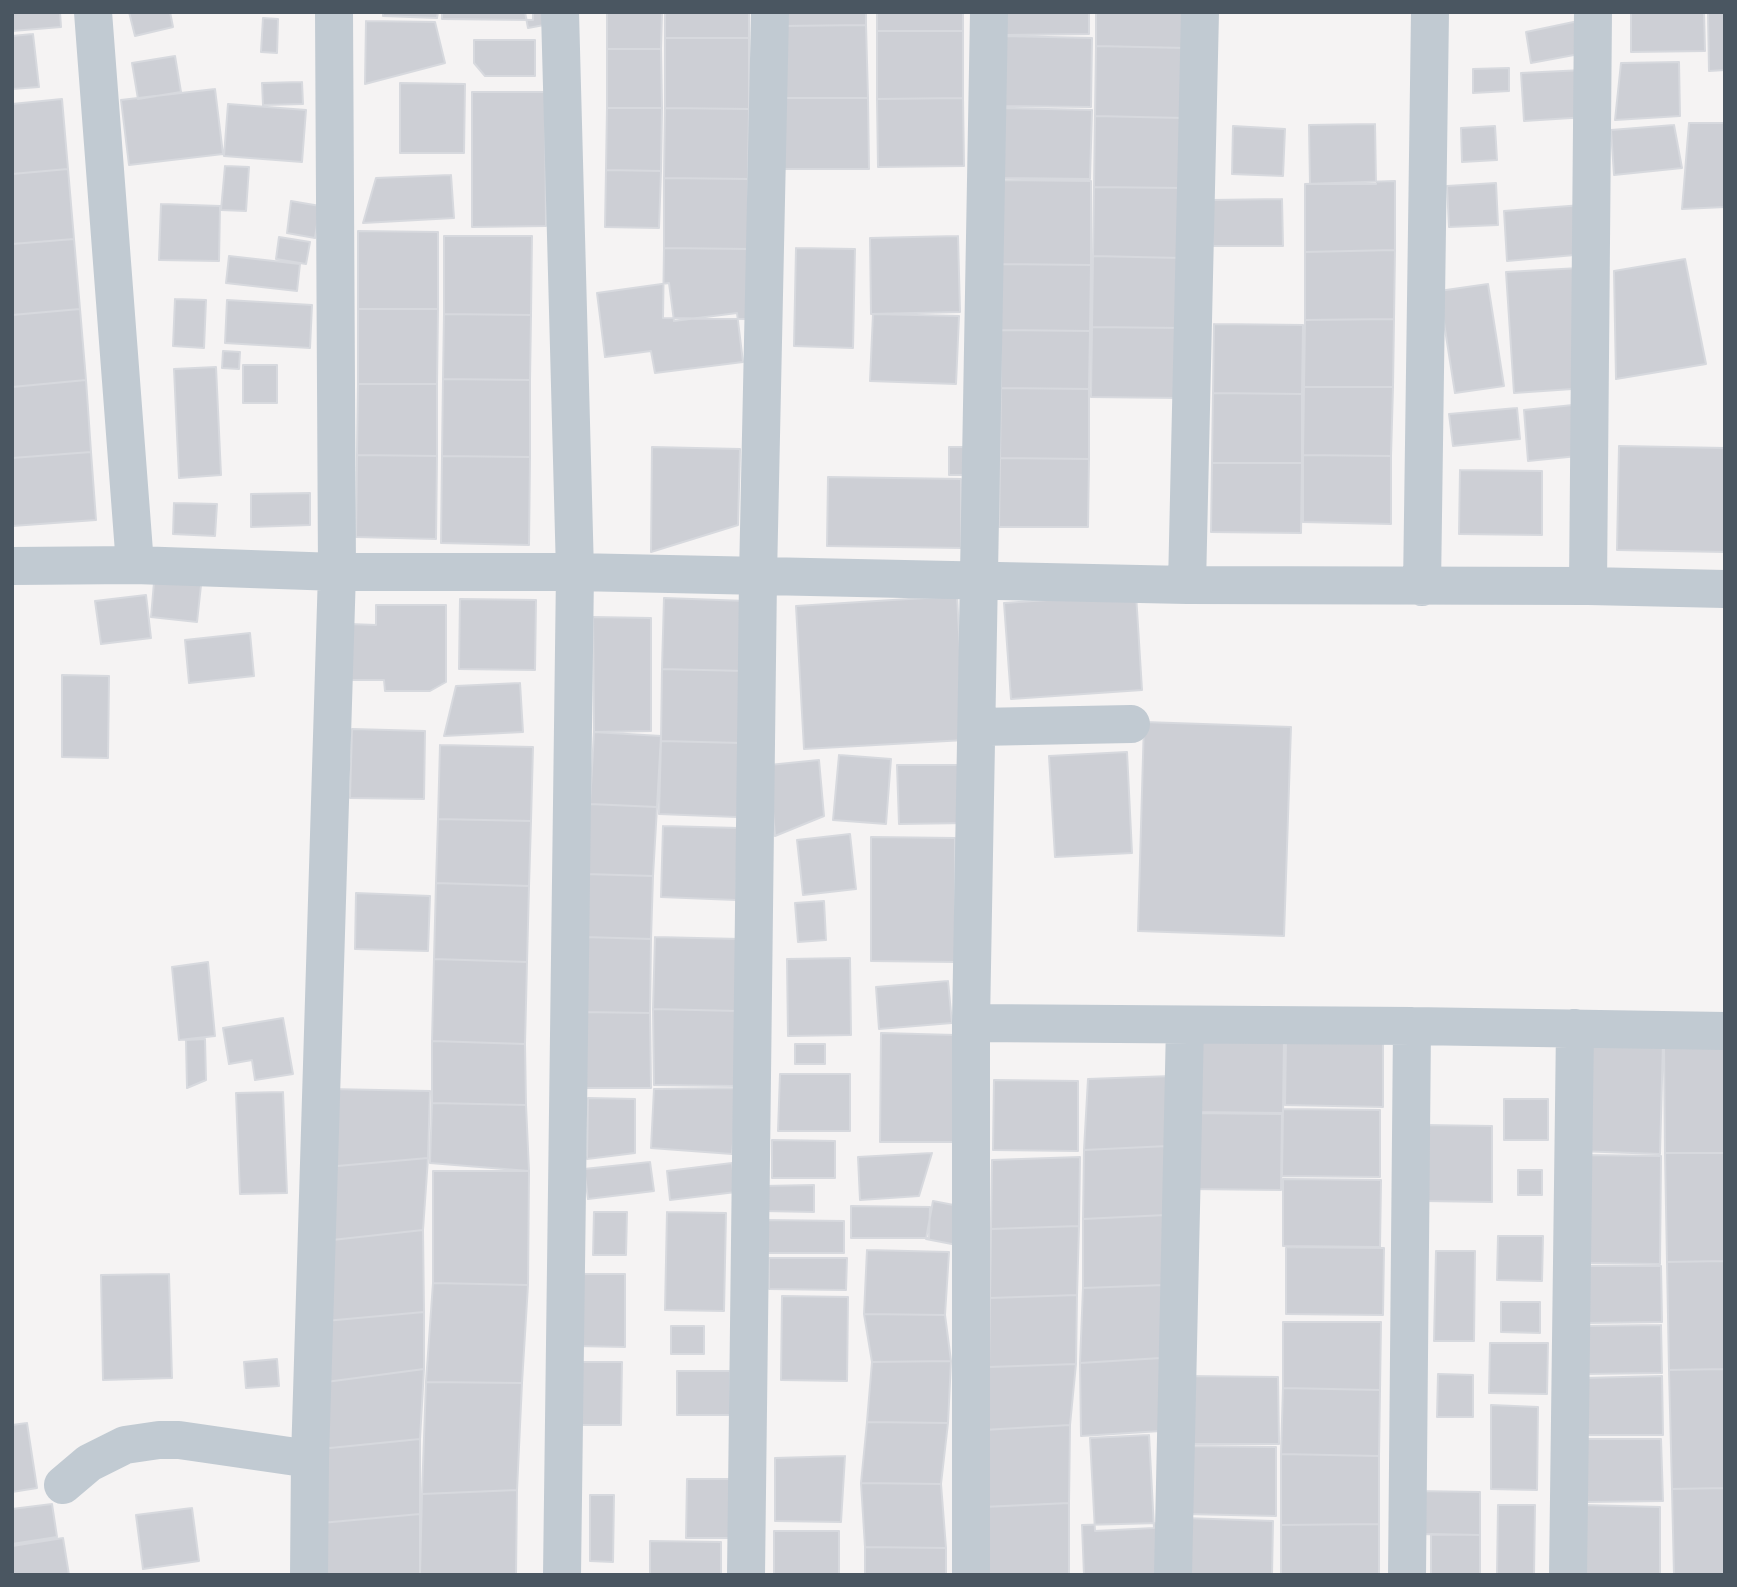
<!DOCTYPE html>
<html>
<head>
<meta charset="utf-8">
<style>
	body { margin:0 }
	#map { position:relative; width:1737px; height:1587px; overflow:hidden; background:#f5f3f3; font-family:Commissioner,sans-serif }
	canvas { display:block }
	.frame { position:absolute; inset:0; border:14px solid #4a5661; pointer-events:none }
</style>
</head>
<body>
<div id="map">
<canvas width="1737" height="1587"></canvas>
<div class="frame"></div>
</div>
<script>
const ctx = document.querySelector('canvas').getContext('2d');
ctx.lineJoin = 'round';
function paint(path, color) { ctx.fillStyle = color; ctx.fill(path, 'evenodd'); }
const shape = rows => new Path2D(rows.map(r => 'M' + r).join(''));
function trace(path, color, width, dash) { ctx.strokeStyle = color; ctx.lineWidth = width; ctx.lineCap = dash ? 'butt' : 'round'; ctx.setLineDash(dash || []); ctx.stroke(path); }
const building = shape([
	[12,12,60,12,61,27,12,31,12,12],
	[129,12,170,12,173,27,135,36,129,12],
	[383,12,438,12,437,18,383,16,383,12],
	[442,12,533,12,533,20,442,19,442,12],
	[525,12,558,12,560,22,528,28,525,12],
	[607,12,662,12,661,49,607,49,607,12],
	[665,12,749,12,749,38,665,38,665,12],
	[781,12,866,12,866,25,782,26,781,12],
	[877,12,963,12,963,31,877,31,877,12],
	[1003,12,1089,12,1089,34,1004,35,1003,12],
	[1096,12,1185,12,1185,48,1096,46,1096,12],
	[1631,12,1704,12,1705,51,1631,52,1631,12],
	[1708,12,1725,12,1725,70,1709,71,1708,12],
	[263,18,278,19,277,53,261,52,263,18],
	[1583,20,1590,52,1531,63,1526,32,1583,20],
	[366,21,435,22,445,63,365,84,366,21],
	[866,25,868,98,782,98,782,26,866,25],
	[877,31,963,31,963,98,877,99,877,31],
	[33,34,39,87,12,89,12,36,33,34],
	[1003,36,1092,38,1091,107,1002,106,1003,36],
	[665,38,749,38,749,109,665,108,665,38],
	[474,40,535,40,535,76,485,76,474,63,474,40],
	[1096,46,1185,48,1183,118,1095,116,1096,46],
	[607,49,661,49,662,108,607,108,607,49],
	[175,56,181,92,138,99,132,63,175,56],
	[1679,62,1680,116,1615,120,1621,63,1679,62],
	[1509,68,1509,91,1473,93,1473,69,1509,68],
	[1584,70,1587,117,1524,121,1521,73,1584,70],
	[302,82,303,104,263,105,262,83,302,82],
	[400,83,465,84,464,153,400,153,400,83],
	[215,89,223,154,129,165,121,100,215,89],
	[472,92,545,92,546,226,472,227,472,92],
	[782,98,868,98,869,169,782,169,782,98],
	[963,98,964,166,878,167,877,99,963,98],
	[62,99,68,169,12,174,12,104,62,99],
	[228,104,306,110,302,162,224,156,228,104],
	[607,108,662,108,661,171,606,170,607,108],
	[665,108,749,109,748,179,664,178,665,108],
	[1002,108,1092,110,1090,179,1002,178,1002,108],
	[1095,116,1183,118,1183,188,1094,187,1095,116],
	[1689,123,1725,123,1725,207,1682,209,1689,123],
	[1375,124,1376,184,1310,184,1309,125,1375,124],
	[1674,125,1682,168,1614,175,1611,130,1674,125],
	[1233,126,1285,129,1283,176,1232,174,1233,126],
	[1495,126,1497,160,1462,162,1461,128,1495,126],
	[225,166,249,167,246,211,221,210,225,166],
	[68,169,74,239,12,244,12,174,68,169],
	[606,170,661,171,659,228,605,227,606,170],
	[451,175,454,218,363,223,376,178,451,175],
	[664,178,748,179,748,249,664,248,664,178],
	[1001,180,1091,181,1091,265,1000,264,1001,180],
	[1395,181,1395,250,1305,252,1305,184,1395,181],
	[1496,183,1498,225,1449,227,1447,186,1496,183],
	[1094,187,1183,188,1181,258,1093,256,1094,187],
	[1282,199,1283,246,1213,246,1212,200,1282,199],
	[291,201,320,206,315,238,287,233,291,201],
	[161,204,220,206,219,261,159,260,161,204],
	[1582,205,1586,254,1507,261,1504,211,1582,205],
	[358,231,438,232,438,309,358,309,358,231],
	[444,236,532,236,531,315,444,314,444,236],
	[958,236,960,312,871,314,870,238,958,236],
	[279,237,310,242,306,264,276,259,279,237],
	[74,239,80,309,12,315,12,244,74,239],
	[664,248,748,249,747,319,663,318,664,248],
	[796,248,855,249,853,348,794,346,796,248],
	[1395,250,1394,319,1305,320,1305,252,1395,250],
	[229,256,300,264,297,291,226,283,229,256],
	[1093,256,1181,258,1181,328,1092,327,1093,256],
	[1685,259,1706,364,1616,379,1614,271,1685,259],
	[1000,264,1091,265,1090,331,1001,330,1000,264],
	[1580,268,1587,388,1514,393,1506,272,1580,268],
	[669,283,674,321,737,313,743,362,655,373,651,351,605,357,597,293,669,283],
	[1488,284,1504,386,1455,393,1439,291,1488,284],
	[175,299,206,300,204,348,173,346,175,299],
	[227,300,312,305,310,348,225,343,227,300],
	[80,309,86,380,12,387,12,315,80,309],
	[358,309,438,309,437,384,358,384,358,309],
	[444,314,531,315,530,380,443,379,444,314],
	[873,314,959,316,956,384,870,381,873,314],
	[1394,319,1393,387,1304,387,1305,320,1394,319],
	[1214,324,1303,325,1302,394,1213,393,1214,324],
	[1092,327,1181,328,1179,398,1091,397,1092,327],
	[1001,330,1090,331,1089,389,1001,388,1001,330],
	[223,351,240,352,239,369,222,368,223,351],
	[243,365,277,365,277,403,243,403,243,365],
	[216,367,221,475,179,478,174,369,216,367],
	[443,379,530,380,530,457,442,456,443,379],
	[86,380,91,452,12,458,12,387,86,380],
	[358,384,437,384,437,456,357,455,358,384],
	[1304,387,1393,387,1391,456,1303,455,1304,387],
	[1001,388,1089,389,1089,459,1000,458,1001,388],
	[1213,393,1302,394,1302,463,1212,463,1213,393],
	[1583,404,1588,455,1528,461,1524,410,1583,404],
	[1517,408,1520,439,1453,446,1449,414,1517,408],
	[1619,446,1725,448,1725,552,1617,550,1619,446],
	[652,447,740,449,738,525,651,552,652,447],
	[949,447,977,447,977,475,949,475,949,447],
	[91,452,96,520,12,526,12,458,91,452],
	[357,455,437,456,436,539,356,537,357,455],
	[1303,455,1391,456,1391,524,1303,522,1303,455],
	[442,456,530,457,529,545,441,543,442,456],
	[1000,458,1089,459,1088,527,999,527,1000,458],
	[1212,463,1302,463,1301,533,1211,532,1212,463],
	[1460,470,1542,471,1542,535,1459,534,1460,470],
	[828,477,961,479,961,548,827,546,828,477],
	[310,493,310,525,251,527,251,494,310,493],
	[174,503,217,504,215,536,173,534,174,503],
	[155,571,202,576,197,622,151,617,155,571],
	[1136,594,1142,690,1011,699,1004,603,1136,594],
	[146,595,151,638,101,644,95,601,146,595],
	[957,596,965,740,804,749,796,606,957,596],
	[664,598,747,601,745,671,662,669,664,598],
	[460,599,536,600,535,670,459,669,460,599],
	[376,605,446,605,446,682,430,691,385,691,384,680,350,680,349,624,376,625,376,605],
	[593,617,651,618,651,731,594,732,593,617],
	[250,633,254,676,189,683,185,640,250,633],
	[662,669,745,671,742,743,661,741,662,669],
	[62,675,109,676,108,758,62,757,62,675],
	[520,683,523,732,444,736,456,686,520,683],
	[1144,722,1291,727,1284,936,1138,931,1144,722],
	[352,729,425,731,424,799,350,798,352,729],
	[594,732,661,736,657,807,590,804,594,732],
	[661,741,742,743,737,817,659,814,661,741],
	[440,745,533,747,531,821,438,819,440,745],
	[1127,752,1132,853,1055,857,1049,756,1127,752],
	[839,755,891,759,886,824,833,820,839,755],
	[819,760,824,816,775,836,769,765,819,760],
	[897,765,968,765,969,823,899,824,897,765],
	[590,804,657,807,653,876,586,874,590,804],
	[438,819,531,821,529,886,436,883,438,819],
	[663,826,738,828,736,900,661,897,663,826],
	[850,834,856,889,803,895,797,840,850,834],
	[871,837,955,838,955,962,871,961,871,837],
	[586,874,653,876,651,939,584,937,586,874],
	[436,883,529,886,527,962,434,959,436,883],
	[356,893,430,896,428,951,355,949,356,893],
	[824,901,826,940,798,942,795,903,824,901],
	[584,937,651,939,650,1013,581,1012,584,937],
	[655,937,740,939,738,1011,653,1009,655,937],
	[850,958,851,1035,788,1036,787,959,850,958],
	[434,959,527,962,525,1044,432,1041,434,959],
	[208,962,215,1036,179,1040,172,967,208,962],
	[948,981,952,1023,879,1029,876,987,948,981],
	[653,1009,738,1011,738,1086,654,1085,653,1009],
	[581,1012,650,1013,651,1088,583,1088,581,1012],
	[283,1018,293,1074,255,1080,252,1060,229,1064,223,1028,283,1018],
	[881,1033,955,1035,954,1142,880,1142,881,1033],
	[1193,1036,1284,1037,1283,1113,1191,1112,1193,1036],
	[205,1039,206,1080,187,1088,186,1040,205,1039],
	[1286,1039,1383,1040,1383,1107,1285,1105,1286,1039],
	[1580,1039,1663,1042,1660,1154,1577,1151,1580,1039],
	[432,1041,525,1044,526,1105,432,1103,432,1041],
	[795,1044,825,1044,825,1064,795,1064,795,1044],
	[1664,1045,1725,1045,1725,1153,1665,1153,1664,1045],
	[780,1074,850,1074,850,1131,778,1131,780,1074],
	[1172,1076,1168,1146,1084,1150,1088,1079,1172,1076],
	[994,1080,1078,1081,1078,1151,993,1150,994,1080],
	[738,1088,732,1154,651,1148,654,1089,738,1088],
	[328,1089,430,1091,428,1158,326,1167,328,1089],
	[283,1092,287,1193,240,1194,236,1093,283,1092],
	[588,1098,635,1099,635,1153,587,1159,588,1098],
	[1504,1099,1548,1099,1548,1140,1504,1140,1504,1099],
	[432,1103,526,1105,529,1171,430,1163,432,1103],
	[1283,1109,1380,1110,1380,1177,1282,1176,1283,1109],
	[1190,1113,1282,1114,1281,1190,1190,1189,1190,1113],
	[1425,1125,1492,1126,1492,1202,1424,1201,1425,1125],
	[772,1140,835,1141,835,1178,772,1178,772,1140],
	[1168,1146,1166,1215,1083,1219,1084,1150,1168,1146],
	[932,1153,919,1196,860,1200,858,1157,932,1153],
	[1665,1153,1725,1153,1725,1261,1667,1262,1665,1153],
	[1581,1155,1661,1156,1660,1264,1581,1263,1581,1155],
	[1080,1157,1079,1226,991,1229,992,1160,1080,1157],
	[428,1158,423,1230,323,1241,326,1167,428,1158],
	[650,1162,654,1191,588,1199,584,1169,650,1162],
	[732,1163,736,1192,670,1200,667,1171,732,1163],
	[1518,1170,1542,1170,1542,1195,1518,1195,1518,1170],
	[433,1171,529,1171,528,1285,433,1283,433,1171],
	[1283,1179,1381,1180,1380,1247,1283,1246,1283,1179],
	[814,1185,814,1212,764,1211,764,1186,814,1185],
	[933,1201,964,1207,957,1245,926,1239,933,1201],
	[851,1206,930,1207,929,1238,851,1238,851,1206],
	[594,1212,627,1212,626,1255,593,1255,594,1212],
	[667,1212,726,1213,724,1311,665,1310,667,1212],
	[1166,1215,1164,1285,1083,1288,1083,1219,1166,1215],
	[766,1220,844,1221,844,1253,766,1253,766,1220],
	[1079,1226,1077,1295,990,1298,991,1229,1079,1226],
	[423,1230,424,1312,325,1321,323,1241,423,1230],
	[1498,1236,1543,1236,1542,1281,1497,1280,1498,1236],
	[1286,1247,1384,1248,1383,1315,1286,1314,1286,1247],
	[867,1250,949,1252,945,1315,864,1314,867,1250],
	[1436,1251,1475,1251,1474,1341,1434,1341,1436,1251],
	[769,1258,847,1258,846,1290,769,1289,769,1258],
	[1725,1261,1725,1369,1669,1370,1667,1262,1725,1261],
	[1584,1266,1661,1266,1662,1322,1586,1323,1584,1266],
	[169,1274,172,1378,103,1380,101,1275,169,1274],
	[577,1274,625,1274,625,1347,577,1346,577,1274],
	[433,1283,528,1285,522,1383,426,1382,433,1283],
	[1164,1285,1161,1358,1080,1363,1083,1288,1164,1285],
	[1077,1295,1076,1364,989,1367,990,1298,1077,1295],
	[782,1296,848,1297,847,1381,781,1380,782,1296],
	[1501,1302,1540,1302,1540,1333,1501,1332,1501,1302],
	[424,1312,424,1369,326,1382,325,1321,424,1312],
	[864,1314,945,1315,951,1361,872,1362,864,1314],
	[1283,1322,1381,1322,1380,1390,1283,1388,1283,1322],
	[1661,1325,1662,1373,1585,1374,1585,1326,1661,1325],
	[671,1326,704,1326,704,1354,671,1354,671,1326],
	[1490,1343,1548,1343,1547,1394,1489,1393,1490,1343],
	[1161,1358,1161,1431,1081,1436,1080,1363,1161,1358],
	[277,1359,279,1386,246,1388,244,1362,277,1359],
	[951,1361,948,1423,867,1422,872,1362,951,1361],
	[580,1362,622,1362,621,1425,579,1425,580,1362],
	[1076,1364,1070,1425,983,1430,989,1367,1076,1364],
	[424,1369,420,1439,320,1449,326,1382,424,1369],
	[1725,1369,1725,1488,1672,1489,1669,1370,1725,1369],
	[677,1371,730,1371,730,1415,677,1415,677,1371],
	[1438,1374,1473,1375,1473,1417,1437,1417,1438,1374],
	[1186,1376,1278,1377,1279,1444,1186,1444,1186,1376],
	[1662,1376,1663,1435,1585,1435,1585,1378,1662,1376],
	[426,1382,522,1383,517,1490,422,1494,426,1382],
	[1283,1388,1380,1390,1379,1456,1281,1454,1283,1388],
	[1491,1405,1538,1407,1537,1490,1491,1489,1491,1405],
	[867,1422,948,1423,941,1484,861,1483,867,1422],
	[27,1423,37,1488,12,1492,12,1425,27,1423],
	[1070,1425,1069,1503,983,1507,983,1430,1070,1425],
	[1149,1435,1154,1528,1095,1531,1090,1438,1149,1435],
	[420,1439,420,1514,321,1523,320,1449,420,1439],
	[1585,1439,1661,1439,1663,1501,1586,1502,1585,1439],
	[1186,1446,1276,1447,1276,1516,1185,1514,1186,1446],
	[1281,1454,1379,1456,1379,1524,1281,1525,1281,1454],
	[845,1456,841,1522,775,1521,775,1458,845,1456],
	[687,1479,732,1479,731,1538,686,1538,687,1479],
	[861,1483,941,1484,946,1548,865,1547,861,1483],
	[1725,1488,1725,1575,1674,1575,1672,1489,1725,1488],
	[517,1490,516,1575,420,1575,422,1494,517,1490],
	[1414,1491,1480,1492,1480,1535,1414,1534,1414,1491],
	[590,1495,614,1495,613,1562,590,1561,590,1495],
	[1069,1503,1069,1574,983,1575,983,1507,1069,1503],
	[52,1504,57,1537,12,1544,12,1509,52,1504],
	[1498,1505,1535,1505,1534,1575,1497,1575,1498,1505],
	[1582,1505,1660,1507,1660,1575,1581,1575,1582,1505],
	[192,1508,199,1561,143,1569,136,1515,192,1508],
	[420,1514,420,1574,321,1575,321,1523,420,1514],
	[1183,1518,1273,1521,1272,1575,1181,1575,1183,1518],
	[1160,1523,1162,1575,1084,1575,1082,1525,1160,1523],
	[1379,1524,1379,1575,1281,1575,1281,1525,1379,1524],
	[774,1531,839,1531,839,1575,774,1575,774,1531],
	[1431,1534,1480,1535,1480,1575,1431,1575,1431,1534],
	[63,1538,69,1575,12,1575,12,1546,63,1538],
	[650,1541,721,1542,721,1575,650,1575,650,1541],
	[865,1547,946,1548,946,1575,865,1575,865,1547]
]);
paint(building, '#cdcfd5');
trace(building, '#d7d9de', 2);
trace(shape([
	[93,12,135,565],
	[560,12,575,572,562,1575],
	[12,566,135,565,337,572,575,572,1187,585,1588,586,1725,589],
	[1187,585,1200,12],
	[1588,586,1593,12],
	[1422,587,1430,12],
	[977,727,1131,724],
	[971,1023,1412,1026,1725,1031],
	[63,1485,89,1463,125,1445,159,1440,179,1440,310,1459],
	[309,1575,310,1459,337,572,334,12],
	[746,1575,758,577,770,12],
	[971,1575,971,1023,989,12],
	[1173,1575,1185,1025],
	[1407,1575,1412,1026],
	[1568,1575,1575,1028]
]), '#c1cad2', 38);
</script>
</body>
</html>
